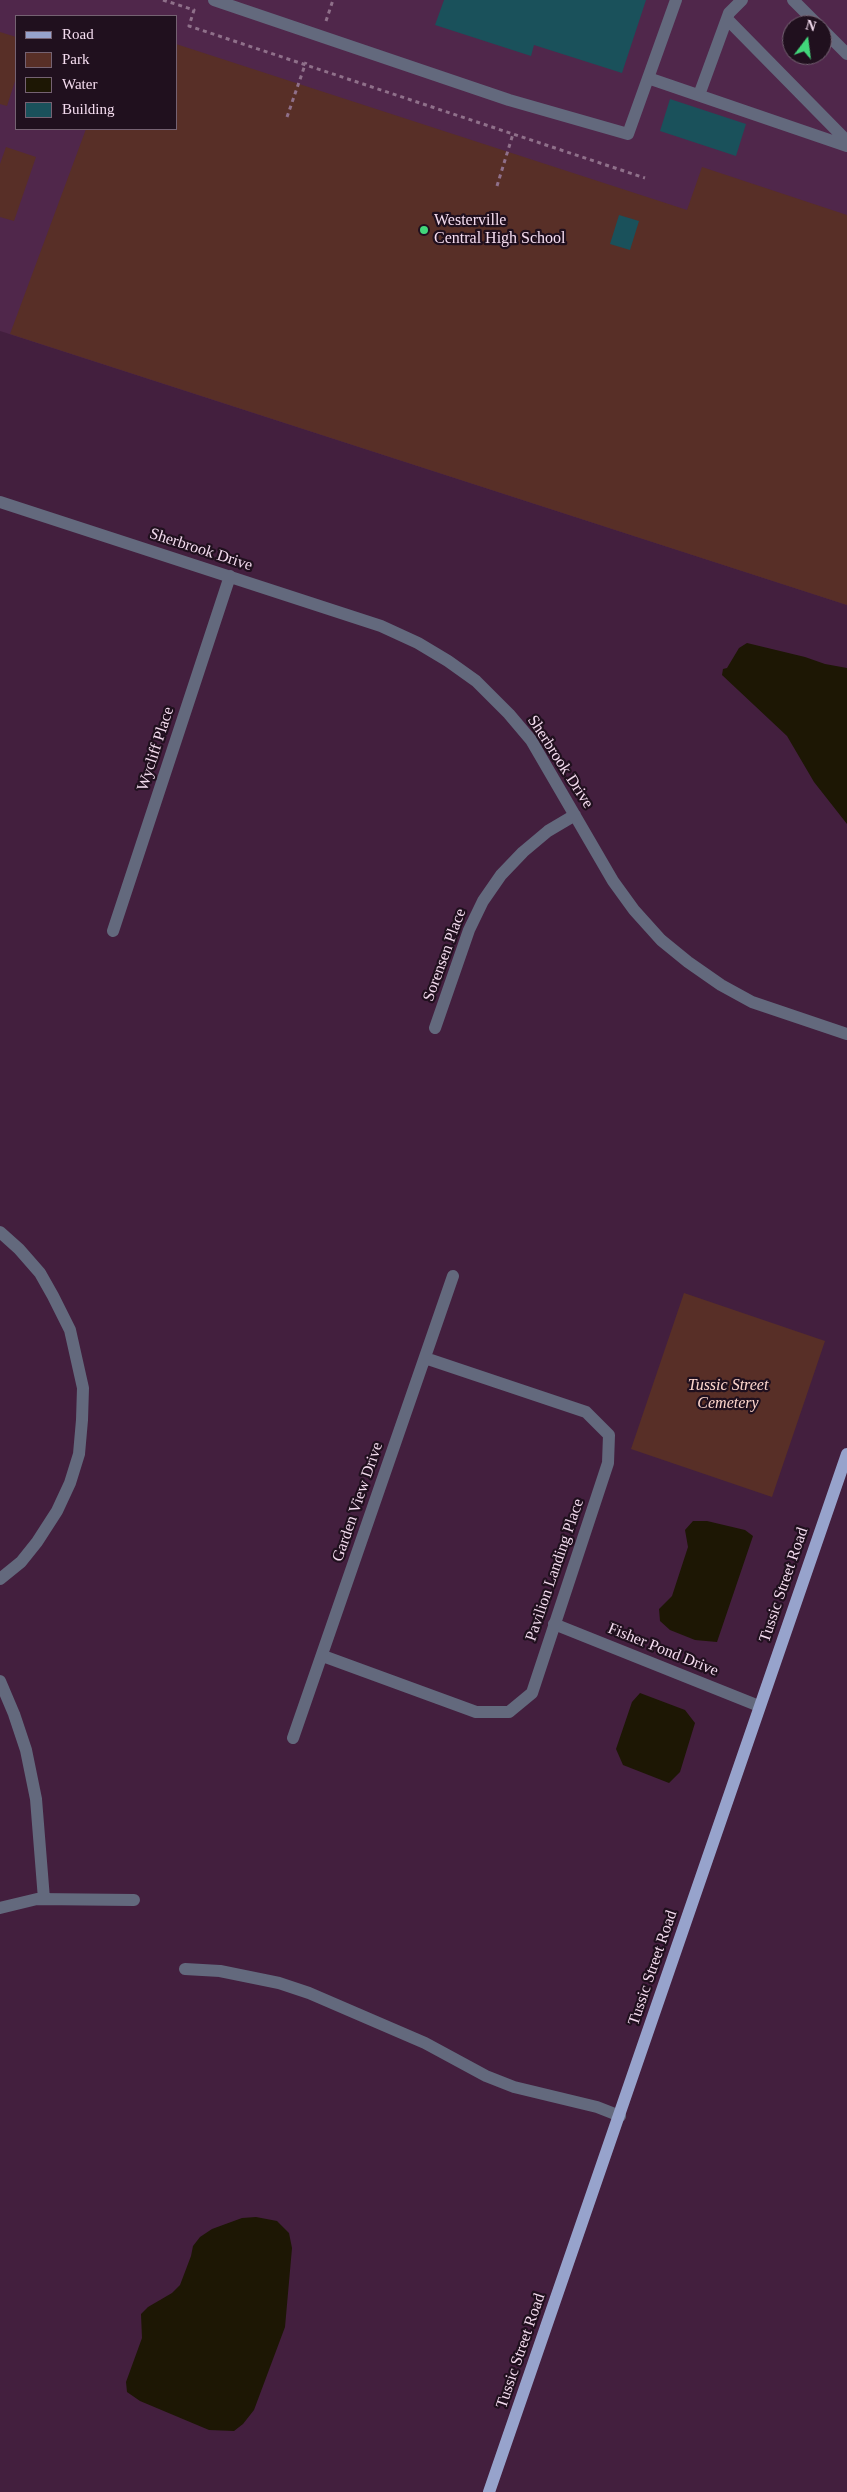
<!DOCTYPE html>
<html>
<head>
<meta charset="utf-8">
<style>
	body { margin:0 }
	#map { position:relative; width:847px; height:2492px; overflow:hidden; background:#431f3e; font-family:"Times New Roman",serif }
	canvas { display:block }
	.legend { position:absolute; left:15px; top:15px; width:162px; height:115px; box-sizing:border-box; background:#20101e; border:1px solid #756272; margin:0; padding:6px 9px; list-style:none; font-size:15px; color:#f4dcef }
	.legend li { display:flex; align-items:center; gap:10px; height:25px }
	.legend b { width:25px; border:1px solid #756272 }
	.north { position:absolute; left:782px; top:15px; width:50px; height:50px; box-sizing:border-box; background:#20101e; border:1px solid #756272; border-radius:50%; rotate:15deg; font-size:14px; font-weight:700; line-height:20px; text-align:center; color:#f4dcef }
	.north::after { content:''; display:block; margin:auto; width:18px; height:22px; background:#42d77b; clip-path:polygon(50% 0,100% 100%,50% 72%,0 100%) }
</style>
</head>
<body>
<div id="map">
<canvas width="847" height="2492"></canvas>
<ul class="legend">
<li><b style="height:6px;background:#97a3cc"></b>Road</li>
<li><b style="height:14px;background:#582f27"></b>Park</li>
<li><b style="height:14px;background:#1d1704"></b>Water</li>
<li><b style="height:14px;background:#1a515b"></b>Building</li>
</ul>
<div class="north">N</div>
</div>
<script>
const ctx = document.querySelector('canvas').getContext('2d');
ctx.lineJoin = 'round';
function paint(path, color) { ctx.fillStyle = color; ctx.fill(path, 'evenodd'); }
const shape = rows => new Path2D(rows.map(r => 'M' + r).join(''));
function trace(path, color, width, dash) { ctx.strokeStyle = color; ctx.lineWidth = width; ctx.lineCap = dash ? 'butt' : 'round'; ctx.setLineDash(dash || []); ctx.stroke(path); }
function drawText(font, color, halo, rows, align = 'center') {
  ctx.font = font + ' "Times New Roman",serif'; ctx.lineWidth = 4.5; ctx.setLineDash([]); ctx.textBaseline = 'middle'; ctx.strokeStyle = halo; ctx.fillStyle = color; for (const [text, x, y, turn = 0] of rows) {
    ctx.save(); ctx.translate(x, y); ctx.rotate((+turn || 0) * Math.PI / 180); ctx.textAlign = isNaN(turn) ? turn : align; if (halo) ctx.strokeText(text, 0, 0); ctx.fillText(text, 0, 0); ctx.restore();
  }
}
paint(shape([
	[0,0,847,0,847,605,0,331],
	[16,16,176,16,176,129,16,129],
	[792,25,822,25,822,55,792,55]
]), '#50274b');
paint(shape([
	[0,32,16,37,16,78,7,106,0,104],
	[176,44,687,210,702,167,847,215,847,605,10,334,86,129,176,129],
	[6,147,36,157,14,221,0,217,0,164],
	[684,1293,825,1341,772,1497,631,1449]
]), '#582f27');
paint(shape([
	[747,643,805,657,825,664,847,668,847,824,814,782,787,736,722,675,723,669,727,668,739,648],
	[693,1521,707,1521,745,1530,753,1536,717,1642,695,1640,670,1630,660,1621,659,1609,672,1596,688,1547,685,1530],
	[640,1693,685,1710,695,1723,680,1772,669,1783,623,1765,616,1749,632,1702],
	[256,2217,277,2221,289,2233,292,2248,285,2327,254,2410,243,2424,234,2431,209,2430,140,2401,127,2392,126,2382,142,2338,141,2314,148,2307,172,2293,180,2285,191,2256,193,2246,200,2237,212,2229,242,2218]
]), '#1d1704');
paint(shape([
	[444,0,646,0,622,73,534,45,531,56,435,25],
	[670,99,746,124,736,156,660,131],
	[619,215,639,221,630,250,610,244]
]), '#1a515b');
trace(shape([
	[163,0,194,10,189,26,645,178],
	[326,21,333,0],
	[287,117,306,62],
	[497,186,513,134]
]), '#8f708a', 3, [4, 4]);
trace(shape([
	[214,0,509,100,628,134,676,0],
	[793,0,818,25],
	[727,19,847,141],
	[822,29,847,54],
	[648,78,847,146],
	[699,95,729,13,742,0],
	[0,502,381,626,418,643,448,661,476,681,509,714,531,740,613,881,634,910,661,940,688,962,721,985,752,1002,847,1034],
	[113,931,230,576],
	[435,1028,469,930,483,901,501,875,523,852,548,831,575,815],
	[0,1232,19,1249,40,1273,53,1296,70,1330,83,1388,82,1420,79,1454,70,1483,57,1511,37,1542,21,1562,0,1579],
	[554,1624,759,1706],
	[323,1656,476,1712,509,1712,532,1693,608,1463,609,1435,586,1412,425,1358],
	[0,1681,14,1714,26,1750,36,1799,44,1899],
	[293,1738,453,1276],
	[0,1908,37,1899,134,1900],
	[185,1969,220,1971,279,1983,309,1993,425,2043,486,2076,514,2087,597,2107,620,2116]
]), '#63697d', 12);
trace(shape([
	[489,2492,847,1454]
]), '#97a3cc', 12);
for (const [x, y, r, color] of [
	[424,230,5,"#42d77b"]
]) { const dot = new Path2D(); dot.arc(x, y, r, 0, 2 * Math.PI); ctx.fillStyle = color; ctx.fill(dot); trace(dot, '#20101e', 2); }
drawText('16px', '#f4dcef', '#20101e', [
	["Westerville",434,221],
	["Central High School",434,239]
], 'left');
drawText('16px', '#f4dcef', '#20101e', [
	["Sherbrook Drive",201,550,18],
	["Wycliff Place",156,749,-72],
	["Sherbrook Drive",560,762,57],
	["Sorensen Place",445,955,-70],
	["Garden View Drive",358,1502,-71],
	["Pavilion Landing Place",555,1570,-71],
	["Tussic Street Road",784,1585,-71],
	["Fisher Pond Drive",663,1650,22],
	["Tussic Street Road",653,1968,-71],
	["Tussic Street Road",521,2351,-71]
]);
drawText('italic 16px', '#fdd6cd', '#20101e', [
	["Tussic Street",728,1386],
	["Cemetery",728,1404]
]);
</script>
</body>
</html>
